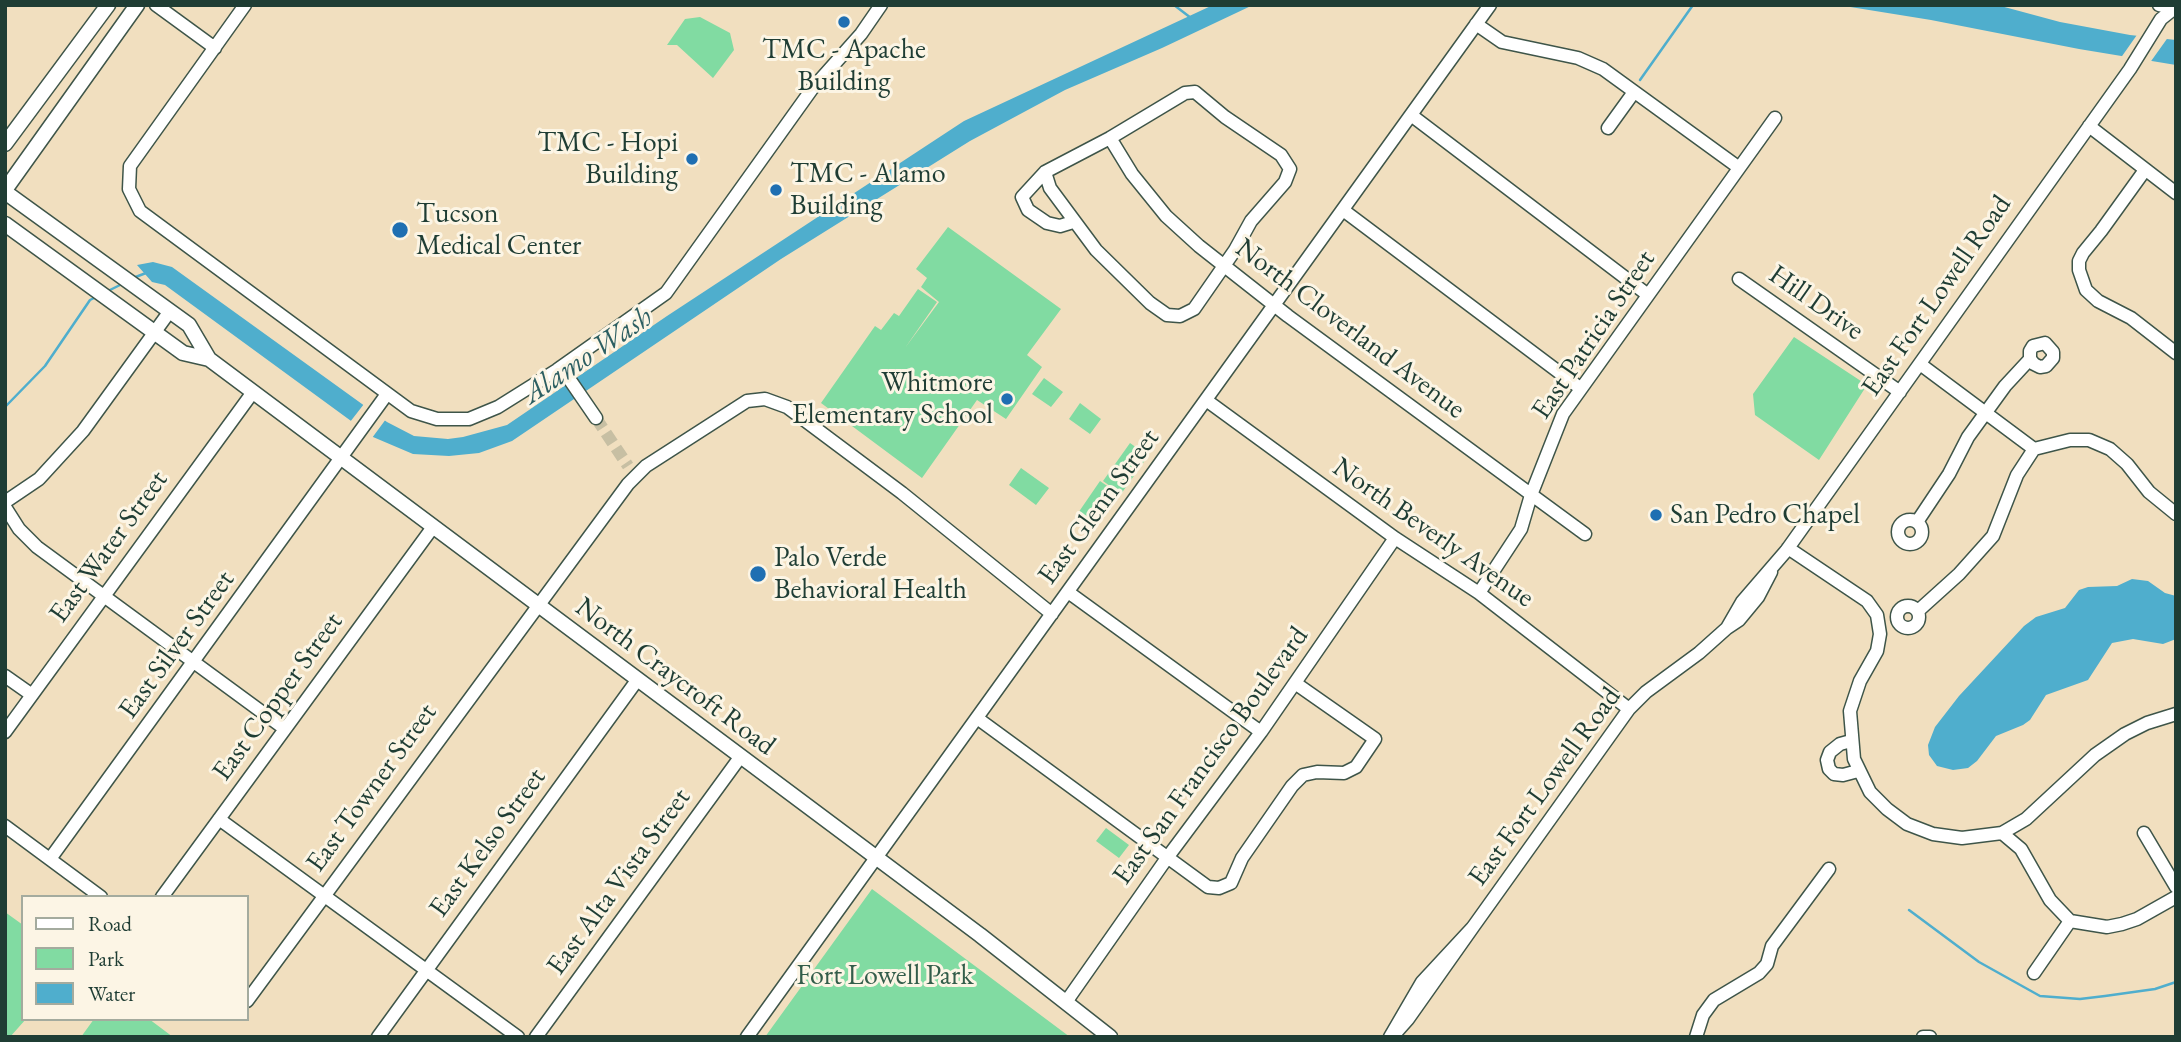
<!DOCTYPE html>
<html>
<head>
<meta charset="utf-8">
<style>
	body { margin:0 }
	#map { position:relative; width:2181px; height:1042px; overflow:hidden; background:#f1dfbf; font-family:"EB Garamond",serif }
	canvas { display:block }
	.frame { position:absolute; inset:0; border:7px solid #1f3d34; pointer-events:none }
	.legend { position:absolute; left:21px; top:895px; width:228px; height:126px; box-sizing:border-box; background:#fcf5e5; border:2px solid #a4ab9e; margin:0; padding:9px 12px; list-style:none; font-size:21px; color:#1f3d34 }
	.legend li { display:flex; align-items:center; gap:14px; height:35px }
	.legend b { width:35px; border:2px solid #a4ab9e }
</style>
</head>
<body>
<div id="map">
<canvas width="2181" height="1042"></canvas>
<div class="frame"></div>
<ul class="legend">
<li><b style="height:9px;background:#fff"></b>Road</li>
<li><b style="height:19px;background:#81dba2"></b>Park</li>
<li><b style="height:19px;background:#4faecd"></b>Water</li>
</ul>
</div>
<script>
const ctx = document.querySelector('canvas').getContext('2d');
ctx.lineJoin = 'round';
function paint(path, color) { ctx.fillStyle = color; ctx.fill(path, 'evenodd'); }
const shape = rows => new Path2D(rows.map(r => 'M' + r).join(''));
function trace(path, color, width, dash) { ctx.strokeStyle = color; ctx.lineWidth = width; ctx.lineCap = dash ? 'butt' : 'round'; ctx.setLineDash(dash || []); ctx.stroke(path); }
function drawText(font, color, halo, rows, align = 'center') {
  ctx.font = font + ' "EB Garamond",serif'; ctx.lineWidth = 6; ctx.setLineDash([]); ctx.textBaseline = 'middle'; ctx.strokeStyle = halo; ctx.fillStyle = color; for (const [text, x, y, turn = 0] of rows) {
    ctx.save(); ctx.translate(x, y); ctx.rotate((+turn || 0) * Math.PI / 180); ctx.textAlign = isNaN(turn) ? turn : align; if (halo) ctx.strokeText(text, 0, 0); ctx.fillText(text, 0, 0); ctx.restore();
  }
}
paint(shape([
	[700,17,730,33,734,50,713,78,677,45,667,45,685,19],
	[948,227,1061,309,1027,355,1042,367,1006,419,977,400,922,478,821,403,875,326,881,330,894,313,899,316,918,289,937,302,905,348,939,302,921,287,927,278,916,269],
	[1794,337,1867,385,1819,460,1755,415,1753,394],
	[1044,378,1063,392,1051,407,1032,394],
	[1080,403,1101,419,1090,434,1069,419],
	[1130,443,1148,456,1121,494,1103,481],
	[1021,468,1049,488,1036,505,1009,485],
	[1100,481,1116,492,1091,526,1076,516],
	[1106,828,1129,845,1119,858,1096,841],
	[872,889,1070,1037,765,1037],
	[5,912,23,925,23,1019,26,1019,10,1037,5,1037],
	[94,1019,149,1019,173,1037,81,1037]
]), '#81dba2');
paint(shape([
	[1213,5,1253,5,1162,48,1065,90,970,141,781,259,512,441,479,453,449,456,413,454,373,437,165,285,152,282,137,265,153,262,172,267,387,422,414,436,448,439,463,437,507,425,667,316,964,121],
	[1838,5,1997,5,2060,22,2130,35,2176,40,2176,65,2079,49,1931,20],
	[2132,579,2148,581,2165,593,2176,596,2176,639,2163,644,2133,639,2112,643,2088,680,2046,695,2030,720,2023,725,1996,736,1977,761,1968,768,1953,770,1937,766,1929,755,1928,745,1935,727,1959,696,2024,626,2036,617,2065,608,2079,590,2088,587,2117,586]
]), '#4faecd');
paint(shape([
	[2139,32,2169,36,2149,64,2120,59],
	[364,404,386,419,372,438,350,422]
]), '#f1dfbf');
trace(shape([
	[1174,5,1191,18],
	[1640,80,1693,5],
	[133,278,146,273],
	[108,291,124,283],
	[5,407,45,366,90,300,96,297],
	[1909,910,1979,962,2040,996,2080,999,2105,996,2155,989,2176,982]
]), '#4faecd', 2.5);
trace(shape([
	[596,418,628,466]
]), '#c7bfa3', 12, [12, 6]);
const minor = shape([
	[156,5,215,48],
	[245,5,130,166,129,189,140,211,411,411,437,419,469,419,498,407,557,370,666,293,812,89,861,34,881,5],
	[2159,5,2174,8],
	[1476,24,1502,42,1578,58,1603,69,1738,167],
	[1411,115,1648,295],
	[2089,126,2176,193],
	[1608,128,1634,92],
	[1110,138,1132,174,1166,216,1199,246,1288,316,1585,534],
	[2145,170,2101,231,2083,253,2079,261,2079,270,2086,290,2098,301,2131,318,2176,353],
	[1045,172,1050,188,1096,250,1150,303,1167,315,1180,316,1194,309,1235,250,1251,221,1285,182,1290,169,1281,155,1225,117,1195,92,1185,93,1110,138,1045,172,1022,197,1028,210,1047,223,1060,226,1073,222],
	[1343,210,1580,388],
	[1739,279,1900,392],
	[1920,364,2034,449,2070,440,2089,440,2110,449,2127,464,2149,492,2176,514],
	[561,367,596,418],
	[1206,400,1395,538,1479,593,1629,709],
	[5,502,39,479,83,431,170,311],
	[5,507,19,529,37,547,285,729],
	'1898 532a12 12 0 1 1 24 0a12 12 0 1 1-24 0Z',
	[1917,522,1949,474,1968,437,2005,386,2030,359,2030,351,2033,346,2045,343,2053,352,2053,358,2046,366,2040,367,2034,364,2030,359],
	[1788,548,1867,601,1877,615,1880,634,1877,651,1860,681,1850,711,1854,759,1870,792,1887,809,1907,824,1933,834,1962,838,2002,833,2026,819,2095,755,2125,734,2147,723,2176,714],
	[1771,572,1758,597,1739,620,1727,628,1742,602,1786,551,2130,69,2161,19,2171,11],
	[1068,592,1261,732],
	[1479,593,1521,529,1531,495,1563,414,1775,118],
	'1897 617a11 11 0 1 1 22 0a11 11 0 1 1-22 0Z',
	[1918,611,1959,574,1993,536,2017,475,2034,449],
	[5,676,32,695],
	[977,718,1208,887,1219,888,1231,883,1242,858,1292,786,1303,775,1317,772,1344,773,1356,767,1375,739,1295,683],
	[5,732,253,392],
	[1851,741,1840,744,1830,752,1827,760,1829,769,1834,774,1843,775,1858,771],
	[219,819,518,1037],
	[5,826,101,897],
	[2002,833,2021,849,2050,900,2070,921,2107,927,2122,924,2137,919,2176,897],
	[2144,833,2176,887],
	[50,859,387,394],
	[162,897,433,527],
	[1473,927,1629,709,1646,692,1699,653,1727,628],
	[2034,973,2070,921],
	[247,1001,628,484,646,466,747,401,765,399,787,407,902,493,1052,614],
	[1066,1002,1167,858,1261,732,1395,538],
	[378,1037,638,679],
	[536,1037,741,756],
	[747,1037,1490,5],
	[1390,1037,1422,982,1473,927,1408,1019,1392,1037],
	[1696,1037,1703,1015,1714,1000,1759,973,1767,964,1772,946,1829,869],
	[1923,1037,1930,1037]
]);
const major = shape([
	[5,144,108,5],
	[5,190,137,5],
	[5,192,189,325,209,359,980,935,1110,1037],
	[5,224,183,353,209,359]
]);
trace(minor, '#3e5549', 15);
trace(major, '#3e5549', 17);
trace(minor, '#fff', 12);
trace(major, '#fff', 14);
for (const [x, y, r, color] of [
	[844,22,7,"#1f6fb2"],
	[692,159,7,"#1f6fb2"],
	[776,190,7,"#1f6fb2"],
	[400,230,9,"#1f6fb2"],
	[1007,399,7,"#1f6fb2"],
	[1656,515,7,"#1f6fb2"],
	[758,574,9,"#1f6fb2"]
]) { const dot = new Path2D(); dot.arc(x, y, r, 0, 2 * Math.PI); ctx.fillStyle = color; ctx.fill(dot); trace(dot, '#fcf5e5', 2.5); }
drawText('28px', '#1f3d34', '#fcf5e5', [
	["TMC - Apache",844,50,"center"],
	["Building",844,82,"center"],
	["TMC - Hopi",678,143,"right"],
	["Building",678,175,"right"],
	["TMC - Alamo",790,174],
	["Building",790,206],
	["Tucson",416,214],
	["Medical Center",416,246],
	["Whitmore",993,383,"right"],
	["Elementary School",993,415,"right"],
	["San Pedro Chapel",1670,515],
	["Palo Verde",774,558],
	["Behavioral Health",774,590]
], 'left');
drawText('28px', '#1f3d34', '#fcf5e5', [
	["East Fort Lowell Road",1937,296,-55],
	["Hill Drive",1816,303,35],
	["North Cloverland Avenue",1350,329,37],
	["East Patricia Street",1594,335,-56],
	["East Glenn Street",1099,507,-54],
	["North Beverly Avenue",1433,533,35],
	["East Water Street",109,547,-54],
	["East Silver Street",177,645,-54],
	["North Craycroft Road",675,677,37],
	["East Copper Street",278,697,-54],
	["East San Francisco Boulevard",1211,756,-54],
	["East Fort Lowell Road",1545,787,-54],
	["East Towner Street",372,788,-54],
	["East Kelso Street",488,843,-54],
	["East Alta Vista Street",619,882,-54]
]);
drawText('28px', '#335d4a', '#fcf5e5', [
	["Fort Lowell Park",885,976]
]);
drawText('italic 30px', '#2d5f62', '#fcf5e5', [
	["Alamo Wash",588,356,-34]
]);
</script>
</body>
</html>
